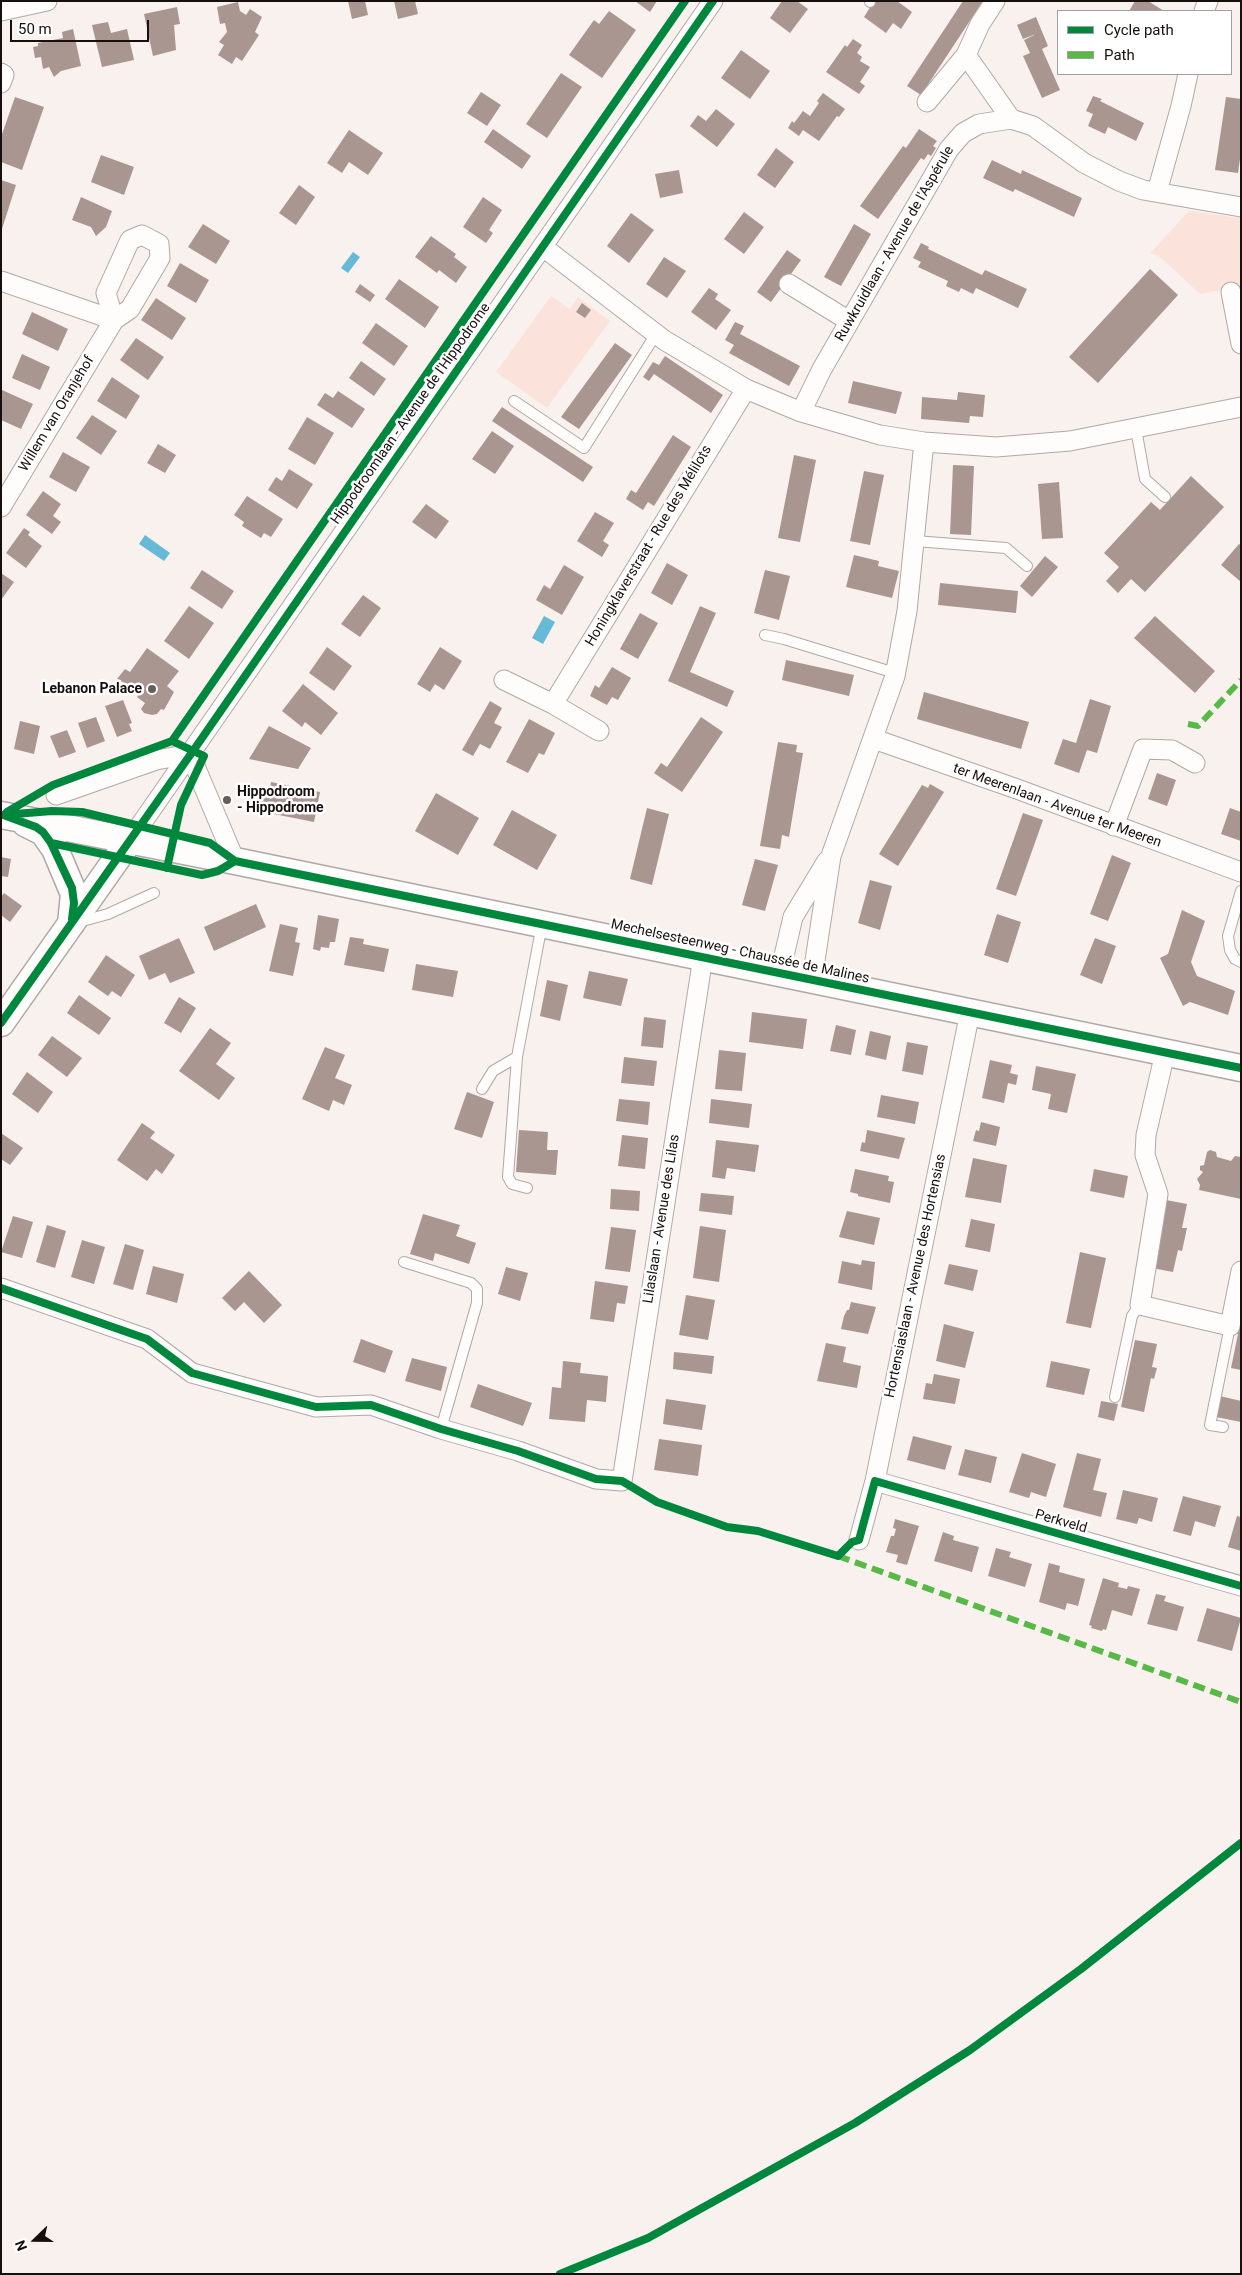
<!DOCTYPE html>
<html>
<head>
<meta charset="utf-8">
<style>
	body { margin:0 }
	#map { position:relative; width:1242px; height:2275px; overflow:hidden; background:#f9f1ee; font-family:Roboto,sans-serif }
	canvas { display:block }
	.frame { position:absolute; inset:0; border:2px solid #170f0d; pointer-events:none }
	.legend { position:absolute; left:1057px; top:10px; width:175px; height:65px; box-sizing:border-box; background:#fff; border:1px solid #a29f9e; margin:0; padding:6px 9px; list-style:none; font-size:15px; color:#170f0d }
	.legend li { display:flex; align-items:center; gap:10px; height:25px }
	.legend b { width:25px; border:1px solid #a29f9e }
	.north { position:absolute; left:10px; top:2215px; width:50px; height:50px; -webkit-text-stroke:4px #fff; paint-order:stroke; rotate:248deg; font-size:14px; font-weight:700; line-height:20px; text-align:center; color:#170f0d }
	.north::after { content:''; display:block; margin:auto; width:18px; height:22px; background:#170f0d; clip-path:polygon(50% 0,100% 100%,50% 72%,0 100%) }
	.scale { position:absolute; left:10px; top:20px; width:139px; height:22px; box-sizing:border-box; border:2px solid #170f0d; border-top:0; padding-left:6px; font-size:15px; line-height:18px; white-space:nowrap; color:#170f0d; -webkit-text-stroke:4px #fff; paint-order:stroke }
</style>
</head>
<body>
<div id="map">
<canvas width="1242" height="2275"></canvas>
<div class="frame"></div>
<ul class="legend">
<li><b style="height:6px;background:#00873e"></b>Cycle path</li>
<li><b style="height:6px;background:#58b947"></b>Path</li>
</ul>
<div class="north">N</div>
<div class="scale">50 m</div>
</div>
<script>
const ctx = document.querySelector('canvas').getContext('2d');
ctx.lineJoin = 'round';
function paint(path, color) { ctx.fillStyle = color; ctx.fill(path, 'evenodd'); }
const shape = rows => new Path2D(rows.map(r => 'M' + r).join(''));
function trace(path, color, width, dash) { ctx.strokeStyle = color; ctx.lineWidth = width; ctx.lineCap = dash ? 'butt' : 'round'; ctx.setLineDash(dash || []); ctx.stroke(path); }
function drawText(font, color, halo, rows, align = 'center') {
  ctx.font = font + ' Roboto,sans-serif'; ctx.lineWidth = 5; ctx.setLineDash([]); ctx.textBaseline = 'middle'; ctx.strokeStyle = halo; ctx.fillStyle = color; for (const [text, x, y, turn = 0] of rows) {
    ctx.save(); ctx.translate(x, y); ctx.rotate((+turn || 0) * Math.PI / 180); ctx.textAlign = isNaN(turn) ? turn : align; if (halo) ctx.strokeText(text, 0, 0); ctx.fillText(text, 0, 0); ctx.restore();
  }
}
paint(shape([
	[1189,211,1241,218,1241,286,1200,294,1160,257,1150,253],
	[551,296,570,309,578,297,610,321,547,408,496,372]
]), '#fbe3dc');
paint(shape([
	[353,252,360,257,348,273,341,268],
	[145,535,170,553,164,561,139,544],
	[544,616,555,622,543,644,532,638]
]), '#67bad6');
paint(shape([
	[348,1,365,1,368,15,352,19],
	[394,1,415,1,418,14,398,19],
	[635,1,657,1,650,12],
	[782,1,797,1,808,9,790,33,770,18],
	[874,1,897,1,912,12,901,29,893,23,886,33,864,17],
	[963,1,983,1,921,95,907,86],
	[1135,1,1148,1,1164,11,1129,11],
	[238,2,240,11,246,15,250,9,262,17,255,32,259,35,242,61,236,57,232,64,218,55,224,45,219,42,227,32,225,23,220,24,217,7],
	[177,7,180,24,174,25,176,50,153,56,144,14],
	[609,11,636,30,602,78,569,55,594,20,599,24],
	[1036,17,1048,46,1042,49,1060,90,1042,98,1023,56,1030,53,1024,40,1036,34,1023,39,1017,25],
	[108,22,111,33,127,29,134,60,102,67,92,25],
	[73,29,81,66,61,71,54,77,49,67,43,69,41,57,35,58,33,47,38,46,38,43,63,38,62,32],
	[853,39,862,45,857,53,862,57,860,61,870,67,860,82,865,86,859,94,826,72,845,45,847,47],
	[741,50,770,71,750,99,721,78],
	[561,73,582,87,547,138,526,124],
	[481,92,501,105,487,126,467,113],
	[823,93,845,109,839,117,837,116,819,141,803,130,799,136,788,128,792,121,794,123,803,111,810,116,819,103,817,101],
	[1093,96,1102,99,1100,101,1144,123,1136,141,1108,127,1105,134,1088,126,1093,114,1086,111],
	[15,97,44,107,22,170,1,162,1,137],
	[1226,97,1241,99,1241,152,1238,173,1215,170],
	[716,109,735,124,717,147,690,126,698,115,706,121],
	[493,129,531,156,522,169,484,142],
	[919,129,937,141,933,146,936,148,931,156,928,154,924,160,921,158,878,219,860,206,903,146,906,148],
	[349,130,383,153,368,175,349,162,342,173,327,163],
	[776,148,794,162,775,188,757,175],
	[101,155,134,167,124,195,91,182],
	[992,160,1021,174,1022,170,1082,198,1074,217,1015,189,1013,192,983,178],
	[679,170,683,193,660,198,655,174],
	[1,180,16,185,2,229,1,229],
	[299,185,315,197,296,225,279,213],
	[81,197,112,211,106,227,96,236,91,227,72,220],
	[483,197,502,210,489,230,493,233,486,243,463,227],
	[744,212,764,227,744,254,724,239],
	[631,213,654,230,629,263,607,246],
	[203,224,230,241,216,264,188,247],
	[854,224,871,234,841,286,824,277],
	[431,236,456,254,454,257,467,267,456,283,439,270,437,273,415,257],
	[921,243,929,247,928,249,982,275,985,270,1027,289,1018,308,976,288,973,294,961,288,959,292,946,286,948,281,918,267,921,262,913,258],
	[787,250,801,260,771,302,757,292],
	[664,257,686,271,667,298,646,284],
	[180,263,209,280,196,303,167,286],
	[1150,269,1178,295,1098,383,1069,357],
	[399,279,439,307,425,328,385,299],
	[360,284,375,295,370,302,355,292],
	[709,288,718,294,715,299,731,310,716,330,691,312],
	[156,298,186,318,172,340,141,320],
	[582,303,591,310,585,318,576,312],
	[32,312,68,329,58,351,22,334],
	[735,322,744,326,740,334,800,366,789,386,729,353,734,345,725,340],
	[376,323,408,346,394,366,362,343],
	[136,338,164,357,148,380,120,360],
	[615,343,632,355,579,429,561,417],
	[22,354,50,367,40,390,12,378],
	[665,356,723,395,711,413,654,374,649,381,643,377,653,362,659,365],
	[361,361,386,379,374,396,349,378],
	[112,377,140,396,126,419,97,401],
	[853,381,902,392,896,414,848,403],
	[2,390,33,404,21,429,1,420],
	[338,391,365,409,352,428,317,405,325,393,333,398],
	[958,392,985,395,983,417,970,416,969,423,921,419,922,397,957,400],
	[502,407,593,467,583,482,492,421],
	[92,415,117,431,101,455,76,438],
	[307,417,334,433,315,465,288,449],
	[492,431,514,446,495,474,472,459],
	[673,435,691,447,654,506,648,502,643,510,626,499,631,490,636,493],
	[158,444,176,455,165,473,147,463],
	[63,452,90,467,76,492,49,477],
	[794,455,816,460,800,542,778,538],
	[953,465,974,466,971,535,950,534],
	[289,469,313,484,297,509,268,490,276,477,282,481],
	[864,471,884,475,870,545,850,541],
	[1191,476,1224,507,1145,592,1131,579,1118,593,1106,581,1119,567,1104,553,1151,502,1160,510],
	[1059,482,1063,538,1042,539,1038,484],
	[43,491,61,504,53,516,61,522,52,534,26,515],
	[247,496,283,519,271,537,264,533,261,538,242,526,244,522,234,515],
	[426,504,449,521,436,539,412,522],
	[595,512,614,523,603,541,609,545,602,557,577,541],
	[24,528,30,532,28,535,42,546,26,568,6,553],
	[1239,544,1241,545,1241,582,1221,565],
	[854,555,879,561,878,566,899,571,892,598,846,587],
	[1045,556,1058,567,1032,597,1020,586],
	[667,563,688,575,672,605,651,593],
	[564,565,584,577,562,615,536,600,544,585,550,589],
	[202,570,234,591,222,609,190,588],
	[765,570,790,576,779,620,754,613],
	[1,573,14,582,1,600],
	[940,583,1018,591,1016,613,938,605],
	[363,595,381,608,360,637,341,624],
	[189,606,214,623,189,659,164,641],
	[700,606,716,613,690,672,734,691,727,707,668,681],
	[640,613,658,623,638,659,620,649],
	[1155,616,1215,671,1195,693,1134,638],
	[327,647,352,666,334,691,309,673],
	[440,647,462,661,444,690,435,684,430,692,417,684],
	[147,648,179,671,167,686,174,692,164,710,161,709,157,714,152,715,144,713,141,709,145,703,137,697,140,692,117,679,125,669,130,672],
	[786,660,854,675,849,696,782,680],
	[612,667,631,678,618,700,612,697,607,705,590,696,595,685,599,688],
	[303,684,338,713,321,735,305,722,302,727,282,711],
	[924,692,1029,722,1021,749,917,719],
	[1090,699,1111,706,1097,753,1087,750,1079,773,1054,764,1063,739,1076,743],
	[123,700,132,723,129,724,132,731,117,737,105,706],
	[490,701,502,708,494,723,502,727,490,749,480,744,473,756,462,750],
	[96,717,105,741,87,748,78,723],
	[701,717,723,732,682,792,654,773,661,763,667,767],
	[529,719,555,733,544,755,539,753,528,773,506,762],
	[20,721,40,726,34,754,14,749],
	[269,726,311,748,298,769,249,759],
	[67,730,76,752,59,758,50,736],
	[778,742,797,745,796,752,803,753,789,837,782,835,780,849,760,846],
	[1157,773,1176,780,1167,806,1148,799],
	[271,782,320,792,314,822,264,812,266,803,260,802,263,787,270,788],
	[930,784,944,792,898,866,879,854,922,785,928,788],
	[436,793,479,818,458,855,415,831],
	[647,808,669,814,652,885,630,879],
	[1230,808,1241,812,1241,841,1221,834],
	[512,810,557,835,537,870,493,845],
	[1023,813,1043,820,1016,896,996,889],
	[1112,855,1131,863,1108,921,1090,914],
	[1,857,11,859,8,877,1,876],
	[755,859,778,865,765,911,742,905],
	[870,880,892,886,880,930,858,923],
	[4,893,22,906,10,922,1,915,1,897],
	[256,904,266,927,214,951,204,927],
	[1182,910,1205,921,1191,962,1197,976,1235,991,1228,1015,1190,1002,1183,1006,1160,958,1168,954],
	[997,914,1021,922,1008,963,984,955],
	[318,915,339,919,335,942,330,942,329,948,321,947,320,951,313,949],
	[280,924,298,928,295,942,300,943,293,976,269,971],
	[350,937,364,939,363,944,389,949,384,972,344,965],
	[179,938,195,973,170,983,165,973,149,980,139,956],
	[1095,938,1116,946,1102,984,1080,975],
	[106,955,135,975,121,997,112,991,108,996,88,982],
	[416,964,458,971,453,997,412,990],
	[589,971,628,979,621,1006,583,998],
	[547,980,568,985,560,1021,540,1016],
	[79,995,111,1018,99,1035,67,1013],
	[179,997,196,1008,181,1033,164,1023],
	[752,1012,807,1019,803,1049,749,1042],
	[644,1017,666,1020,663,1048,641,1046],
	[836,1025,856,1030,851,1055,830,1051],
	[210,1028,231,1043,216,1064,235,1078,219,1100,179,1071],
	[870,1031,891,1036,886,1060,865,1055],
	[52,1036,82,1058,67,1077,38,1055],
	[907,1042,928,1046,923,1075,902,1071],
	[325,1047,345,1055,335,1078,352,1085,344,1105,333,1100,329,1111,302,1099],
	[719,1050,746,1053,742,1091,715,1089],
	[624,1057,657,1061,654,1086,621,1083],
	[990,1060,1012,1065,1010,1073,1018,1075,1016,1085,1008,1083,1004,1103,982,1098],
	[1036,1066,1076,1074,1067,1113,1048,1109,1051,1094,1032,1090],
	[27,1072,53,1092,38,1113,12,1094],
	[467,1092,494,1102,482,1138,454,1129],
	[881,1095,919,1102,915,1124,877,1117],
	[619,1099,650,1102,648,1125,616,1121],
	[711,1099,752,1104,749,1128,709,1123],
	[981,1122,1000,1127,996,1146,973,1141,976,1130,979,1131],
	[142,1123,155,1132,150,1138,175,1155,162,1174,156,1169,147,1181,117,1160],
	[519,1130,548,1132,547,1150,558,1150,556,1175,516,1172],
	[867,1130,905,1138,899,1159,860,1151,862,1142,865,1143],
	[1,1133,23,1148,10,1165,1,1159],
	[622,1135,648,1138,645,1169,618,1166],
	[716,1140,759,1145,755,1172,727,1168,725,1179,712,1177],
	[1210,1150,1216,1152,1217,1157,1231,1161,1235,1156,1241,1157,1241,1199,1199,1190,1200,1185,1197,1179,1203,1172,1200,1170,1200,1166,1204,1165,1207,1152],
	[973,1158,1007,1165,1001,1203,965,1197],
	[855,1169,889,1176,888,1181,894,1182,890,1203,858,1196,858,1194,850,1192],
	[1094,1169,1128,1176,1124,1198,1090,1191],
	[611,1189,640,1191,639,1211,610,1209],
	[701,1193,734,1196,732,1215,699,1211],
	[1166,1200,1187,1204,1182,1228,1187,1228,1182,1251,1178,1250,1173,1272,1152,1268],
	[847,1211,880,1218,874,1245,839,1237],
	[423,1214,460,1225,456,1236,476,1243,469,1264,435,1253,433,1261,410,1254],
	[13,1216,33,1222,22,1258,1,1252],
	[971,1219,995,1224,990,1252,965,1247],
	[47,1225,66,1231,55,1268,36,1262],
	[700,1226,726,1230,719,1282,693,1278],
	[611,1227,636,1230,630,1272,605,1269],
	[82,1240,105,1247,94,1284,71,1277],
	[125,1244,144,1250,133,1290,113,1284],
	[1080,1252,1106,1258,1091,1328,1066,1323],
	[862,1260,875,1262,872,1290,838,1283,842,1261,861,1265],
	[949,1264,978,1270,973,1291,944,1284],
	[153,1266,184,1274,177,1303,146,1294],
	[506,1267,528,1273,520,1301,498,1294],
	[249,1271,282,1305,264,1323,244,1302,235,1311,222,1298],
	[595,1281,628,1286,625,1304,617,1303,614,1322,590,1319],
	[686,1295,715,1300,708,1340,679,1335],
	[1241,1301,1241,1370,1231,1368,1238,1334,1233,1333],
	[851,1302,876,1307,868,1334,841,1329,844,1316,847,1310,849,1310],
	[944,1324,974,1332,965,1368,936,1361],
	[361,1339,393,1351,385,1373,353,1362],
	[1135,1340,1157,1344,1152,1367,1157,1368,1154,1379,1151,1378,1144,1412,1121,1407],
	[826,1343,846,1347,843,1362,861,1366,857,1388,817,1381],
	[674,1352,714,1356,712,1374,673,1369],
	[412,1358,447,1367,441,1391,405,1381],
	[563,1361,581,1363,580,1373,608,1376,606,1402,587,1400,585,1422,549,1419,552,1387,561,1388],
	[1051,1361,1090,1369,1084,1395,1046,1387],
	[934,1374,960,1379,955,1404,923,1399,926,1383,932,1384],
	[478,1384,532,1403,523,1426,470,1407],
	[1220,1396,1241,1401,1241,1422,1216,1417],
	[666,1399,706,1405,702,1430,663,1424],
	[1101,1401,1118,1404,1114,1421,1098,1417],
	[913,1436,952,1446,945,1470,907,1460],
	[659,1439,702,1445,698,1476,654,1470],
	[965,1449,997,1457,991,1483,958,1475],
	[1022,1453,1056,1464,1046,1497,1031,1492,1029,1498,1009,1492],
	[1077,1453,1101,1459,1093,1490,1107,1493,1101,1517,1063,1507],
	[1123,1490,1158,1498,1152,1522,1139,1518,1137,1524,1116,1519],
	[1183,1496,1221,1506,1215,1527,1195,1521,1191,1536,1173,1531],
	[1237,1516,1241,1517,1241,1551,1228,1547],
	[895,1519,919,1526,907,1565,896,1562,898,1555,886,1552,891,1536,894,1536,896,1529,893,1528],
	[943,1532,954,1536,953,1540,979,1547,972,1572,934,1561],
	[996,1548,1011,1552,1009,1557,1032,1564,1025,1587,988,1576],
	[1049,1563,1060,1566,1059,1572,1085,1579,1078,1606,1067,1603,1065,1610,1039,1602],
	[1103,1578,1119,1583,1118,1587,1127,1589,1128,1586,1140,1589,1132,1616,1112,1610,1106,1630,1103,1629,1102,1631,1091,1628,1092,1626,1089,1625],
	[1156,1594,1166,1596,1164,1601,1184,1607,1177,1631,1147,1624],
	[1207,1608,1241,1618,1232,1651,1197,1641]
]), '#a99691');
const lane = shape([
	[870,2,870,1],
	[514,401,584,448,656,334],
	[1136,429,1145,479,1165,497],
	[915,541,1006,548,1027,566],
	[765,635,784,639,895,673],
	[1241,891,1228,936,1230,950,1235,959,1241,962],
	[79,922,108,914,154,893],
	[482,1089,493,1071,517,1057],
	[527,1188,512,1184,508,1177,517,1057,542,924],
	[404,1262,471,1283,477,1289,477,1303,441,1429],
	[1115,1397,1132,1316,1140,1305],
	[1223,1427,1210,1425,1230,1326]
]);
const street = shape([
	[1,11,47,1],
	[1204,11,1208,1],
	[966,55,1011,119],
	[1,73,4,75,1,83],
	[927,102,966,55,980,24,995,1],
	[1157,192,1181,106,1188,74],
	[543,247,664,340,746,389,801,412,880,435,924,442,996,447,1070,441,1241,407],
	[1,281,114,320],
	[789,284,849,321],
	[1231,292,1241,344],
	[801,412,822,369,949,149,963,133,979,124,1011,119,1033,126,1084,163,1119,181,1143,190,1241,207],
	[1,507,114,320,130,309,160,258,159,244,142,235,130,240,106,293,114,320],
	[504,680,553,704,599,731],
	[553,704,746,389],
	[874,739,1017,789,1241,872],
	[190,754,235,861],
	[56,795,156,760,190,754],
	[1114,826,1143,749,1172,750,1195,763],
	[130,840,713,1],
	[780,973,793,917,827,861],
	[812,980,831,856,895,676,907,611,924,442],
	[1165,1053,1146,1135,1145,1155,1158,1194,1140,1305,1230,1326,1241,1271],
	[1,1288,147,1339,192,1373,316,1407,371,1405,441,1429,518,1451,596,1479,622,1481,703,957],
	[875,1481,1241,1586],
	[859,1540,875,1481,970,1012]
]);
const secondary = shape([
	[1,815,235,861,1241,1068],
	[25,823,43,832,55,849,74,894,71,924],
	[1,1023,130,840]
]);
trace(lane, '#b0a8a6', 12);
trace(street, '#b0a8a6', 21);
trace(secondary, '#b0a8a6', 29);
trace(lane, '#fefdfc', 10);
trace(street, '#fefdfc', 19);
trace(secondary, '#fefdfc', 26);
trace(shape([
	[1188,724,1198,726,1241,680],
	[838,1556,1241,1702]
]), '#58b947', 6, [12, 6]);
trace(shape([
	[7,812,53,785,172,741,685,1],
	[3,815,52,811,82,812,210,843,235,861,1241,1068],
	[6,816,36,827,43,832,51,843,72,888,74,903,72,919],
	[51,843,202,875,218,871,235,861],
	[167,868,181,805,204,756,172,741],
	[1,1023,193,751,713,1],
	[1,1288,147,1339,192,1373,316,1407,371,1405,441,1429,518,1451,596,1479,622,1481,657,1502,727,1527,758,1531,838,1556,852,1542,859,1540,875,1481,1241,1586],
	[560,2274,648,2238,855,2123,970,2050,1081,1969,1241,1843]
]), '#00873e', 8);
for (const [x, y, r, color] of [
	[152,689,5,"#665e5c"],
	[227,800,5,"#665e5c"]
]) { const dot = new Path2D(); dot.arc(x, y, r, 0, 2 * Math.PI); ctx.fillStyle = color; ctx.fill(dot); trace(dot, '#fff', 2); }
drawText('14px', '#170f0d', '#fff', [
	["Ruwkruidlaan - Avenue de l'Aspérule",895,244,-60],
	["Willem van Oranjehof",57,414,-59],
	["Hippodroomlaan - Avenue de l'Hippodrome",411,414,-55],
	["Honingklaverstraat - Rue des Mélilots",649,546,-59],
	["ter Meerenlaan - Avenue ter Meeren",1057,806,20],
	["Mechelsesteenweg - Chaussée de Malines",740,952,12],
	["Lilaslaan - Avenue des Lilas",662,1219,-81],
	["Hortensiaslaan - Avenue des Hortensias",916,1276,-78],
	["Perkveld",1061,1522,16]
]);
drawText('bold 14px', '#170f0d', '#fff', [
	["Lebanon Palace",142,689],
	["Hippodroom",237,792,"left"],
	["- Hippodrome",237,808,"left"]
], 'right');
</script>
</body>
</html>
